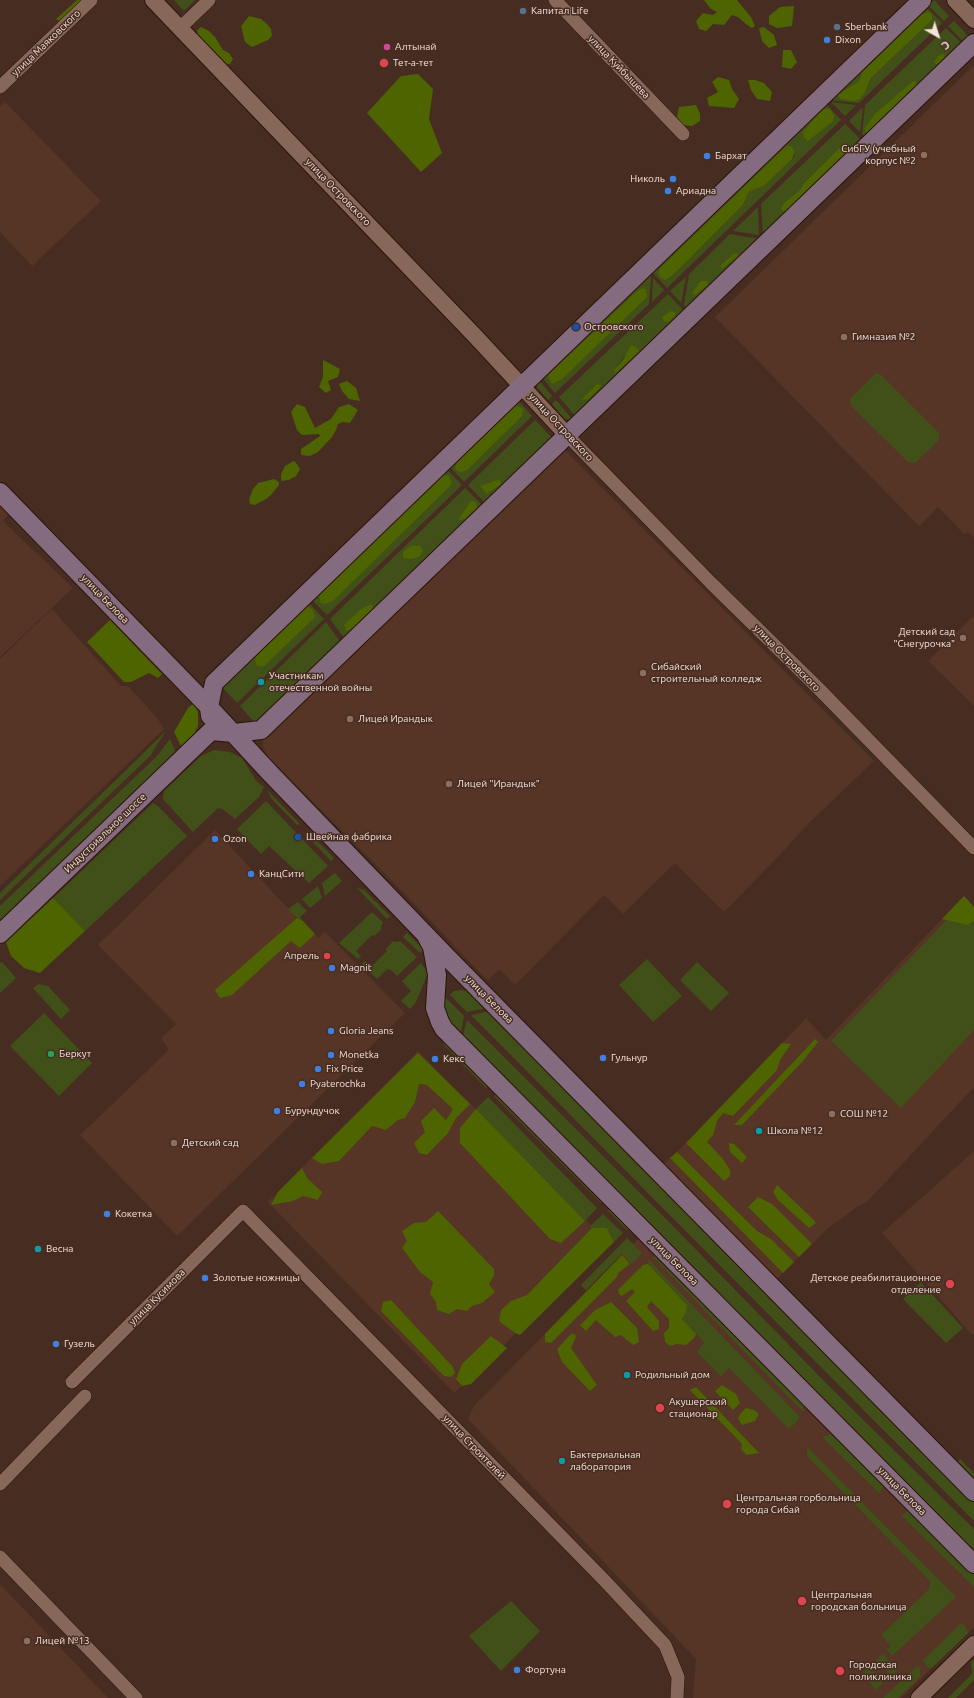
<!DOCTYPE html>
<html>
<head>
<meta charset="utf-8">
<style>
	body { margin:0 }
	#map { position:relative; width:974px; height:1698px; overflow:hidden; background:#472d21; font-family:Ubuntu,sans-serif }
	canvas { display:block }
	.north { position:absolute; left:918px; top:16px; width:40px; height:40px; -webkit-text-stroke:3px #472d21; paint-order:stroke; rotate:141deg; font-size:11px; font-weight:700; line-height:16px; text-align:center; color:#f5e3dc }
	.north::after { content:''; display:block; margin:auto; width:14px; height:18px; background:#f5e3dc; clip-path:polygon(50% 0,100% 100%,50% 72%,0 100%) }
</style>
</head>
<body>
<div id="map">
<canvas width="974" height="1698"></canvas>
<div class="north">С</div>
</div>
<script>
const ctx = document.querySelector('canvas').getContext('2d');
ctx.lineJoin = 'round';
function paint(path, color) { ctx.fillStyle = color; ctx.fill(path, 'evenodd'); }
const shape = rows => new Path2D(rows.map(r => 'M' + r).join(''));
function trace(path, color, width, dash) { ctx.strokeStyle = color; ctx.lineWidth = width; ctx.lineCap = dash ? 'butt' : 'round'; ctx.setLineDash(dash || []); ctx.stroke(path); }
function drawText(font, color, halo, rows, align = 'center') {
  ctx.font = font + ' Ubuntu,sans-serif'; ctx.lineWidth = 3; ctx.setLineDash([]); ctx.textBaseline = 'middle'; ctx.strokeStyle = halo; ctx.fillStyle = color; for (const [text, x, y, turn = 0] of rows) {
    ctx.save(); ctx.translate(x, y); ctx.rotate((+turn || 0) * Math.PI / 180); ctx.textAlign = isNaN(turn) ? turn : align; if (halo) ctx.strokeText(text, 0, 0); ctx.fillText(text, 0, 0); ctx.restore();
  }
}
paint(shape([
	[974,65,974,537,968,532,964,534,938,507,919,526,715,317],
	[5,102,101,201,32,266,0,232,0,107],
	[564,449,874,761,810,822,776,859,724,912,675,863,623,914,604,895,515,985,499,969,488,981,405,894,268,757,263,747,263,737],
	[0,505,9,514,3,521,73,588,0,657],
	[52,609,121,686,128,686,158,719,164,729,0,886,0,659],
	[974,615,974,706,928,661],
	[215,830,297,918,303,921,318,938,325,932,405,1013,177,1236,80,1135,169,1050,161,1038,176,1024,98,945],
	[964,896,974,907,974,1087,867,1202,857,1207,827,1229,777,1279,662,1166,686,1143,806,1018,826,1040],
	[418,1051,609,1243,454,1393,268,1202],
	[974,1151,974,1334,972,1335,882,1233],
	[639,1238,974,1573,974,1627,901,1698,693,1698,696,1659,468,1419,474,1406],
	[0,1584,108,1698,0,1698]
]), '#563426');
paint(shape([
	[174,0,195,0,184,11],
	[934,0,949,16,944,21,928,5],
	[926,7,942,23,859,103,829,100],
	[928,11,932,20,871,78,865,92,839,93,859,81,862,72,921,15],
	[954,21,970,38,965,43,948,26],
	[946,28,963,45,866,138,862,134,865,105],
	[831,102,856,105,845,116],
	[825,103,841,120,667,288,652,272],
	[787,145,795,154,794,157,765,185,749,192,743,205,672,276,658,273,660,268],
	[863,107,860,132,849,121],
	[845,124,862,141,763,236,761,204],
	[845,144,848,151,789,208,783,211,785,202,800,190,804,183,841,146],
	[758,207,759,235,733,231],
	[730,234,760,239,687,309,684,305,689,274],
	[649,274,651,276,649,304,555,393,541,376],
	[686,277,681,303,670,291],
	[653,278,664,290,652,302],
	[668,294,684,311,575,416,559,397],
	[640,350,616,373,615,373,614,370,624,358],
	[875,374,880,374,939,433,939,440,915,463,908,462,851,406,850,399],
	[538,379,552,396,548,400,537,387],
	[517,399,532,416,464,482,448,465],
	[556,400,572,419,571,420,565,419,552,404],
	[535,420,552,438,485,503,468,485],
	[446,468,462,485,327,615,311,599],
	[441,477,319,600,318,596],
	[465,488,482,505,345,639,330,619],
	[308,602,324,619,237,703,222,687],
	[326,622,341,643,262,720,256,722,253,721,240,706],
	[166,731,150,756,0,900,0,893],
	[170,739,177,755,0,926,0,906,157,756],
	[214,750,230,752,242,758,257,782,264,787,259,797,235,819,224,810,218,808,193,832,163,799,164,791,201,756],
	[268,791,299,823,298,826,271,798],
	[266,801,328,866,309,883,269,846,261,854,237,829],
	[153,803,159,807,187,836,85,931,53,898],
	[309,833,334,858,331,861,306,835],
	[335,873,342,881,325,896,322,883],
	[318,886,322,898,310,908,302,899],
	[357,888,364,890,390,916,387,919],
	[298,902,307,911,300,917,303,921,297,918,288,909],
	[959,907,974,922,974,1030,901,1108,831,1041],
	[372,912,383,922,381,927,381,930,374,936,372,935,356,951,361,956,358,959,339,943],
	[407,933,424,950,420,953,403,937],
	[393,941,396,942,400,941,417,957,397,976,391,970,387,969,377,979,362,964,365,961,371,967,387,951,386,949],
	[647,959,682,996,653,1022,619,985],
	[2,962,16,978,0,993,0,963],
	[697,962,729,993,711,1011,680,980],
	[421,963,428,973,416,1002,410,1009,401,1001,411,991,402,981],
	[39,984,48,986,70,1010,61,1019,33,988],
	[462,990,470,992,487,1008,467,1012,450,995,454,991],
	[446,998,464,1016,460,1037,445,1020,443,1001],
	[490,1011,974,1500,974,1521,471,1015],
	[44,1013,92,1063,59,1096,10,1046],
	[467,1020,672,1225,825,1382,974,1529,974,1554,464,1041,463,1035],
	[446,1041,488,1085,486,1088,443,1044],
	[497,1093,603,1200,601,1203,494,1096],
	[488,1097,597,1208,585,1221,476,1109],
	[607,1210,614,1210,630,1227,627,1230],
	[603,1214,623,1233,614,1242,607,1228,592,1228,590,1226],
	[627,1238,642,1253,632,1264,622,1254,586,1290,581,1285],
	[659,1255,804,1404,803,1412,653,1257],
	[649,1260,799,1416,799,1419,789,1429,729,1368,721,1376,697,1352,704,1342,682,1319,686,1312,687,1305,648,1264],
	[921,1282,963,1328,946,1343,903,1299],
	[832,1434,885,1486,879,1493,822,1437],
	[807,1447,956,1597,892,1656,887,1650,891,1646,881,1635,928,1590,930,1586,930,1581,807,1456],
	[960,1459,974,1473,974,1480,957,1463],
	[908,1510,974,1575,974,1587,902,1516],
	[511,1601,540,1631,501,1671,469,1636],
	[960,1624,965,1625,968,1633,932,1668,927,1667,923,1660],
	[883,1654,898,1670,891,1676,876,1660],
	[974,1660,974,1680,956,1698,948,1698,972,1674,971,1662],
	[918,1665,920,1667,920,1677,898,1698,883,1698],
	[869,1667,883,1683,876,1690,862,1674]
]), '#405018');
paint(shape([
	[77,0,92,0,63,23,56,19],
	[704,0,737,0,751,17,755,26,752,28,747,25,738,17,732,15,724,25,713,24,706,31,699,29,696,21,703,13,713,15,717,12,711,9],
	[794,6,792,26,777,28,769,24,769,16,780,7],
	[928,11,932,15,932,20,871,78,865,92,860,99,854,101,840,99,838,94,859,81,862,72,921,15],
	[249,16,261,19,267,24,271,29,272,36,268,40,252,47,245,42,241,26],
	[201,27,209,31,215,37,223,50,229,53,233,59,230,64,220,65,198,37,197,30],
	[764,27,774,35,777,45,769,48,762,41,759,28],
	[783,50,791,50,797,62,791,69,782,67],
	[944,54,945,59,937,65,934,62,939,55],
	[418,74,433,89,429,119,442,153,421,172,367,113,401,76],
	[718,77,729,80,732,89,739,99,734,108,709,106,707,98,718,92,712,82],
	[748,80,755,80,764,83,772,92,770,101,757,99,751,90],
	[913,81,916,82,917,87,869,132,865,132,865,128,875,114],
	[696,105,700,114,700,121,692,126,683,125,677,117,679,107],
	[822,109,830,109,834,115,833,121,808,141,804,137,803,132],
	[845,144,849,145,850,149,848,151,789,208,783,212,781,208,785,202,800,190,804,183,841,146],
	[787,145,792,147,795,152,792,159,765,185,749,192,743,205,672,276,665,280,660,277,658,273,660,268],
	[737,253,738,256,722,269,720,266,733,254],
	[701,281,708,281,708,285,695,295,692,293],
	[643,288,646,289,647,297,562,379,552,384,548,377,549,374,637,291],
	[671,311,675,312,675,316,668,322,664,321,662,317],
	[631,345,634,346,640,351,615,374,614,370,624,359],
	[323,360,340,369,338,377,328,381,331,390,326,393,319,387,323,377],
	[347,381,356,388,360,401,349,399,342,391,339,384],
	[597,384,602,386,588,399,581,400],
	[297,404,305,407,315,428,331,419,339,407,349,404,358,410,350,423,342,422,338,424,336,430,332,437,318,452,310,456,301,455,301,449,320,436,319,434,302,435,297,430,291,412],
	[515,405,523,409,522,416,466,471,459,472,455,469,457,461],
	[294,461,296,463,300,469,296,476,289,480,281,481,281,474,285,466],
	[445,475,449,476,452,484,449,487,333,601,325,604,321,603,318,596,441,477],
	[274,479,279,482,279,485,272,494,266,499,255,505,250,504,249,499,253,489,258,483],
	[500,479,501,484,487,494,480,486],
	[471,501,476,502,477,508,465,519,458,520],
	[411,546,420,546,423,551,419,557,411,559,403,558,403,552],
	[371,604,374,608,352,629,346,631,344,625,361,609],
	[307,607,309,607,313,610,315,616,314,618,264,666,257,666,255,660,256,656],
	[110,620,162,674,158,678,149,673,131,682,124,682,87,642],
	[194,703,198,712,198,726,191,740,183,750,174,732,188,708],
	[964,896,974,907,974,921,967,925,942,919],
	[53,898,85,931,40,973,24,968,11,956,6,942],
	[297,918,303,921,315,934,300,948,291,941,232,995,220,998,215,990],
	[815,1039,818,1042,803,1061,742,1125,734,1125],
	[782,1043,791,1044,780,1060,777,1070,733,1116,723,1113,717,1121,713,1135,707,1142,723,1159,730,1170,730,1176,724,1181,686,1143],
	[418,1053,470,1104,456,1118,448,1133,427,1155,419,1153,414,1143,425,1132,421,1121,434,1108,446,1120,453,1109,427,1085,419,1084,415,1102,405,1118,398,1120,386,1130,372,1126,339,1161,322,1164,312,1158],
	[476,1109,585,1221,561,1243,550,1239,460,1143,460,1128],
	[729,1143,734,1144,747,1157,742,1163,730,1152],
	[677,1152,757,1231,771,1239,794,1262,783,1273,670,1158],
	[302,1168,307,1178,322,1192,318,1200,303,1196,293,1201,271,1205,278,1192],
	[777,1185,815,1221,816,1223,809,1228,778,1200,773,1192],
	[758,1197,772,1204,812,1244,799,1257,748,1207],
	[438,1211,494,1269,494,1276,489,1284,495,1292,482,1303,472,1306,467,1311,457,1309,449,1314,437,1310,436,1302,430,1294,433,1282,420,1272,402,1248,407,1241,402,1231,414,1223,426,1222],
	[592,1228,607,1228,614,1242,520,1335,515,1333,499,1321,501,1310,511,1301,527,1295],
	[622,1255,630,1264,618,1273,617,1277,551,1343,545,1342,545,1334],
	[648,1264,687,1305,686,1312,682,1319,696,1334,694,1338,686,1345,677,1344,670,1346,665,1342,664,1333,669,1328,669,1319,651,1301,647,1307,659,1321,659,1329,653,1331,626,1301,635,1292,632,1289,622,1296,619,1294,618,1290,643,1265],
	[391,1300,453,1367,455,1373,451,1377,444,1376,381,1311,383,1302],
	[611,1302,637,1328,639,1342,633,1345,621,1335,615,1337,596,1320,586,1331,580,1325,595,1310],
	[571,1334,575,1334,576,1337,571,1348,597,1385,590,1391,562,1362,557,1349],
	[491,1336,507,1348,471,1384,462,1386,456,1379,462,1364],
	[722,1385,736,1394,740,1403,733,1410,715,1391],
	[696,1387,759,1453,747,1455,741,1449,742,1444,690,1390],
	[746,1408,754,1410,759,1414,755,1421,742,1425,738,1419,740,1414]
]), '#4d6400');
const minor = shape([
	[555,0,683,134],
	[180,28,209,0],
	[0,87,91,0],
	[567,435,711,583,819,689,974,848],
	[72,1382,243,1211,604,1580,665,1645,678,1677,677,1698],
	[0,1484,85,1396],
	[0,1557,136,1698]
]);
const tertiary = shape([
	[153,0,476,337,567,435],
	[955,0,974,20],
	[919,1698,974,1644]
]);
const secondary = shape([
	[0,492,209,707,268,771,448,958,974,1492],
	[210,716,209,707,214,683,922,0],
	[211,731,234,733,261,730,974,43],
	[0,934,211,731],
	[427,938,432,947,437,975,435,1008,440,1022,444,1029,974,1564]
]);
trace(minor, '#2c1409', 14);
trace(tertiary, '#2c1409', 18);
trace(secondary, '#2c1409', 20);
trace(minor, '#86675a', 13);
trace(tertiary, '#86675a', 16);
trace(secondary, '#846b7f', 18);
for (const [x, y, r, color] of [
	[523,11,4,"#5c6f8a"],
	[837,27,4,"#5c6f8a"],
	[827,40,4,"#3f7fe0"],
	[387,47,4,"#d1479c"],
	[384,63,5,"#e0444e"],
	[924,155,4,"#8d6e63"],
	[707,156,4,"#3f7fe0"],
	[673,179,4,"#3f7fe0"],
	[668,191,4,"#3f7fe0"],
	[576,327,4,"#1a4fb4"],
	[844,337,4,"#8d6e63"],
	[963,638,4,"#8d6e63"],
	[643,673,4,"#8d6e63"],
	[261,682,4,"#0f9aa8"],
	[350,719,4,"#8d6e63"],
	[449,784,4,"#8d6e63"],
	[298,837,4,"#1a4fb4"],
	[215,839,4,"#3f7fe0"],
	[251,874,4,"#3f7fe0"],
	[327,956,4,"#e0444e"],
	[332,968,4,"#3f7fe0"],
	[331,1031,4,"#3f7fe0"],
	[51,1054,4,"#2e9e5b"],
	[331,1055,4,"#3f7fe0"],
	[603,1058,4,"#3f7fe0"],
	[435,1059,4,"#3f7fe0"],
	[318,1069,4,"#3f7fe0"],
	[302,1084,4,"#3f7fe0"],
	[277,1111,4,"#3f7fe0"],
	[832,1114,4,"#8d6e63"],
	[759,1131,4,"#0f9aa8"],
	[174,1143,4,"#8d6e63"],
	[107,1214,4,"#3f7fe0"],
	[38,1249,4,"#0f9aa8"],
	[205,1278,4,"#3f7fe0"],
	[950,1284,5,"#e0444e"],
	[56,1344,4,"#3f7fe0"],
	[627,1375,4,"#0f9aa8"],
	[660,1408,5,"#e0444e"],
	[562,1461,4,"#0f9aa8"],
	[727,1504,5,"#e0444e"],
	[802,1601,5,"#e0444e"],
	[27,1641,4,"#8d6e63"],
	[517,1670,4,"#3f7fe0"],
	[840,1671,5,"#e0444e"]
]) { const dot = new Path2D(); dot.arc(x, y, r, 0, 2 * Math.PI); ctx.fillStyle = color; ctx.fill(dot); trace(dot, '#472d21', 1.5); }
drawText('10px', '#f5e3dc', '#472d21', [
	["Капитал Life",531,11],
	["Sberbank",845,27],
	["Dixon",835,40],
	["Алтынай",395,47],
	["Тет-а-тет",393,63],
	["СибГУ (учебный",916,149,"right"],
	["корпус №2",916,161,"right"],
	["Бархат",715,156],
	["Николь",665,179,"right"],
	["Ариадна",676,191],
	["Островского",584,327],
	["Гимназия №2",852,337],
	["Детский сад",955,632,"right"],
	["\"Снегурочка\"",955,644,"right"],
	["Сибайский",651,667],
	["строительный колледж",651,679],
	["Участникам",269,676],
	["отечественной войны",269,688],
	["Лицей Ирандык",358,719],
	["Лицей \"Ирандык\"",457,784],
	["Швейная фабрика",306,837],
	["Ozon",223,839],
	["КанцСити",259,874],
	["Апрель",319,956,"right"],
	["Magnit",340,968],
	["Gloria Jeans",339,1031],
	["Беркут",59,1054],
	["Monetka",339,1055],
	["Гульнур",611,1058],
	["Кекс",443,1059],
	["Fix Price",326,1069],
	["Pyaterochka",310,1084],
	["Бурундучок",285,1111],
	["СОШ №12",840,1114],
	["Школа №12",767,1131],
	["Детский сад",182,1143],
	["Кокетка",115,1214],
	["Весна",46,1249],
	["Золотые ножницы",213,1278],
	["Детское реабилитационное",941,1278,"right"],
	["отделение",941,1290,"right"],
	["Гузель",64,1344],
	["Родильный дом",635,1375],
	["Акушерский",669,1402],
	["стационар",669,1414],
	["Бактериальная",570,1455],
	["лаборатория",570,1467],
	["Центральная горбольница",736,1498],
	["города Сибай",736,1510],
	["Центральная",811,1595],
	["городская больница",811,1607],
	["Лицей №13",35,1641],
	["Городская",849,1665],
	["поликлиника",849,1677],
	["Фортуна",525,1670]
], 'left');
drawText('10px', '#f5e3dc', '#472d21', [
	["улица Маяковского",46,43,-44],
	["улица Куйбышева",619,67,46],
	["улица Островского",338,192,46],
	["улица Островского",561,427,47],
	["улица Белова",105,599,46],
	["улица Островского",787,658,45],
	["Индустриальное шоссе",105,833,-44],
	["улица Белова",489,999,45],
	["улица Белова",674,1261,45],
	["улица Кусимова",157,1297,-45],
	["улица Строителей",474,1447,46],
	["улица Белова",902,1491,45]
]);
</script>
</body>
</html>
